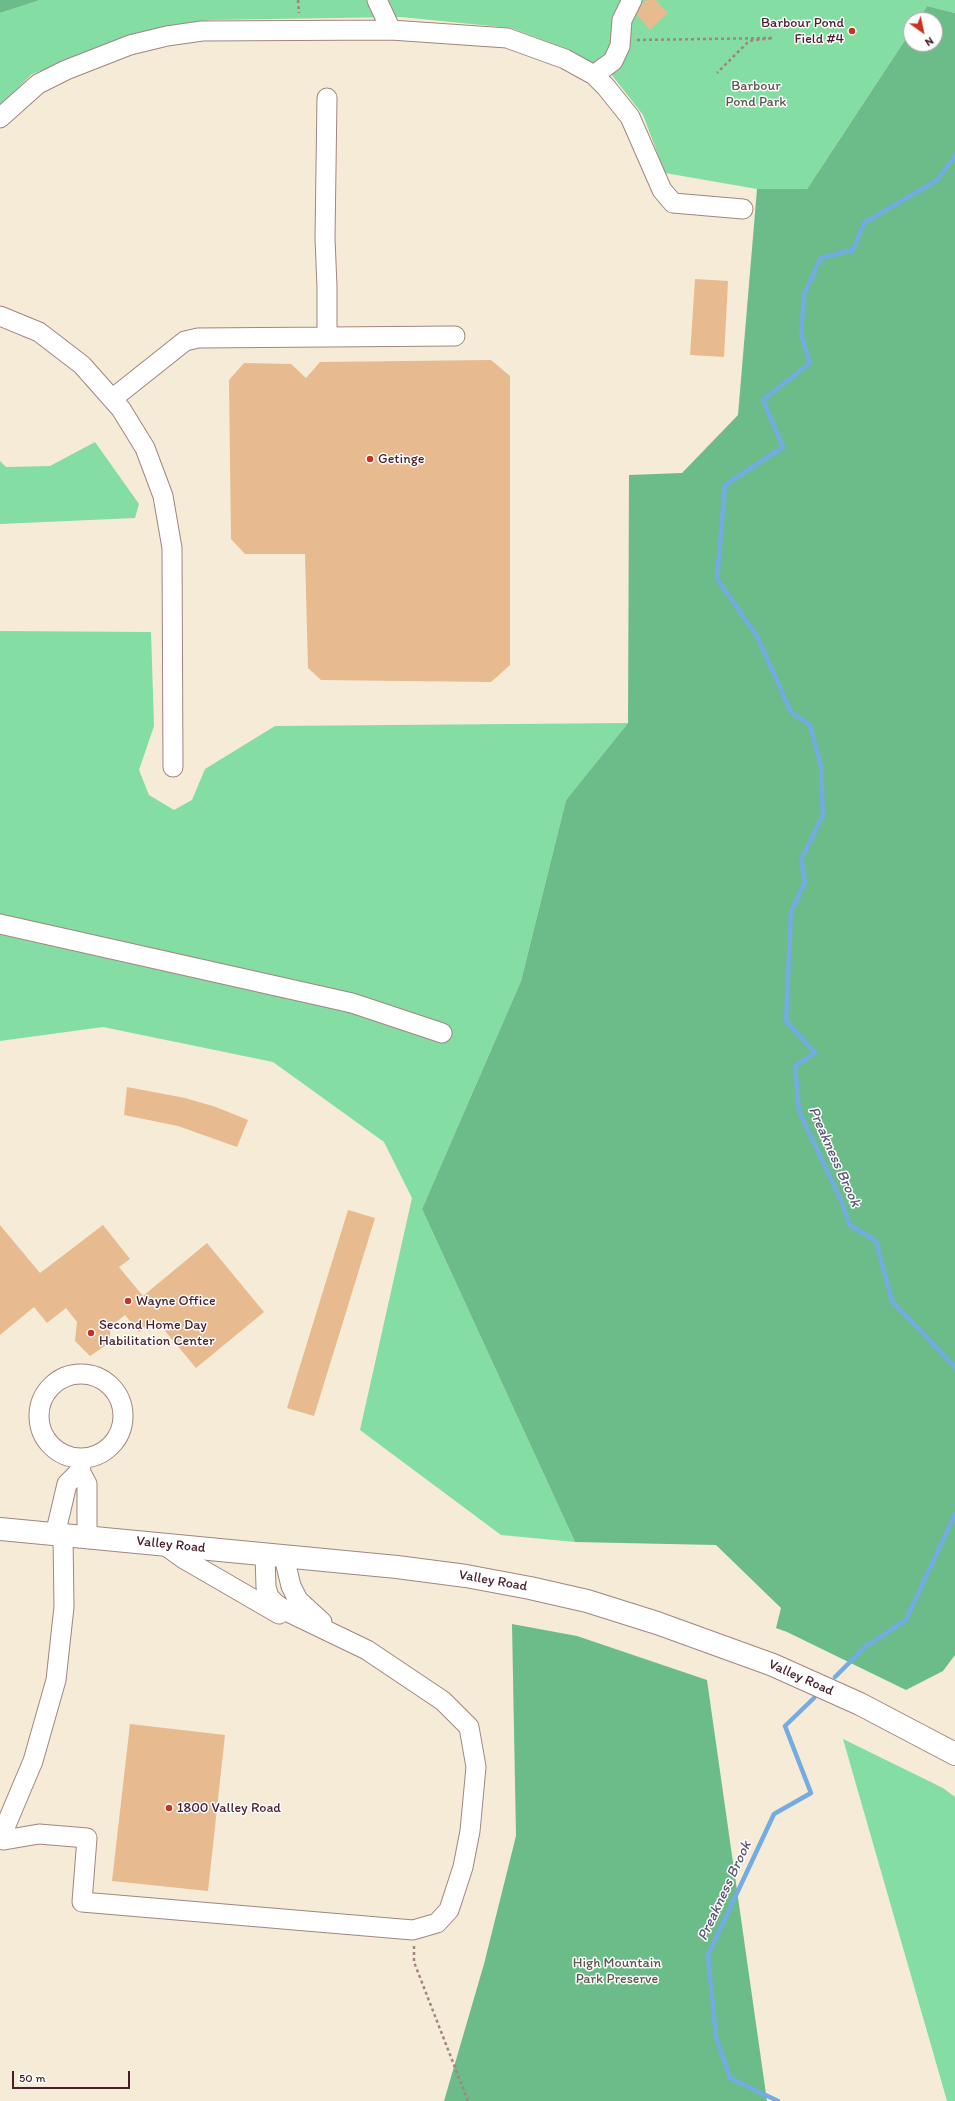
<!DOCTYPE html>
<html>
<head>
<meta charset="utf-8">
<style>
	body { margin:0 }
	#map { position:relative; width:955px; height:2101px; overflow:hidden; background:#f6ebd7; font-family:Itim,sans-serif }
	canvas { display:block }
	.north { position:absolute; left:903px; top:12px; width:40px; height:40px; box-sizing:border-box; background:#fff; border:1px solid #b7a5aa; border-radius:50%; rotate:147deg; font-size:11px; font-weight:700; line-height:16px; text-align:center; color:#4a1f2b }
	.north::after { content:''; display:block; margin:auto; width:14px; height:18px; background:#c8321e; clip-path:polygon(50% 0,100% 100%,50% 72%,0 100%) }
	.scale { position:absolute; left:12px; top:2071px; width:118px; height:18px; box-sizing:border-box; border:2px solid #4a1f2b; border-top:0; padding-left:5px; font-size:12px; line-height:14px; white-space:nowrap; color:#4a1f2b; -webkit-text-stroke:3px #fff; paint-order:stroke }
</style>
</head>
<body>
<div id="map">
<canvas width="955" height="2101"></canvas>
<div class="north">N</div>
<div class="scale">50 m</div>
</div>
<script>
const ctx = document.querySelector('canvas').getContext('2d');
ctx.lineJoin = 'round';
function paint(path, color) { ctx.fillStyle = color; ctx.fill(path, 'evenodd'); }
const shape = rows => new Path2D(rows.map(r => 'M' + r).join(''));
function trace(path, color, width, dash) { ctx.strokeStyle = color; ctx.lineWidth = width; ctx.lineCap = dash ? 'butt' : 'round'; ctx.setLineDash(dash || []); ctx.stroke(path); }
function drawText(font, color, halo, rows, align = 'center') {
  ctx.font = font + ' Itim,sans-serif'; ctx.lineWidth = 3; ctx.setLineDash([]); ctx.textBaseline = 'middle'; ctx.strokeStyle = halo; ctx.fillStyle = color; for (const [text, x, y, turn = 0] of rows) {
    ctx.save(); ctx.translate(x, y); ctx.rotate((+turn || 0) * Math.PI / 180); ctx.textAlign = isNaN(turn) ? turn : align; if (halo) ctx.strokeText(text, 0, 0); ctx.fillText(text, 0, 0); ctx.restore();
  }
}
paint(shape([
	[40,0,955,0,955,13,927,6,918,20,911,20,911,31,807,189,757,189,665,173,643,115,611,74,570,50,511,28,401,17,210,20,131,38,32,74,0,106,0,13],
	[95,442,139,504,135,518,0,524,0,461,6,467,50,466],
	[0,631,151,632,154,726,139,770,149,795,174,810,192,800,205,769,275,726,628,723,566,800,521,981,422,1209,575,1542,501,1535,360,1430,412,1198,384,1142,273,1062,103,1027,0,1041],
	[843,1739,943,1788,955,1797,955,2101,947,2101]
]), '#84dda3');
paint(shape([
	[0,0,40,0,0,13],
	[927,6,955,13,955,1655,943,1671,906,1690,787,1632,776,1628,781,1608,716,1545,575,1542,422,1209,521,981,566,800,628,723,629,475,682,473,738,415,757,189,807,189,911,31,911,44,935,44,935,20,918,20],
	[512,1624,577,1636,707,1680,767,2101,444,2101,484,1964,516,1836]
]), '#6bbc89');
trace(shape([
	[955,156,937,180,864,223,853,250,821,258,804,294,801,334,810,363,763,400,783,447,725,485,717,579,757,636,791,712,810,725,821,766,823,815,801,860,805,882,791,912,786,1021,815,1053,795,1066,799,1111,840,1198,850,1225,876,1241,892,1301,955,1367],
	[835,1677,865,1647,906,1620,955,1514],
	[778,2101,730,2078,716,2037,708,1955,774,1814,811,1793,785,1726,814,1698]
]), '#74abe2', 4.5);
paint(shape([
	[647,0,656,0,668,13,650,30,637,15,642,4],
	[695,279,728,281,724,357,690,355],
	[491,360,510,376,510,665,491,682,321,680,308,668,305,554,245,554,231,539,229,380,244,363,291,364,306,378,320,362],
	[127,1087,185,1098,216,1107,248,1120,237,1147,178,1126,124,1115],
	[348,1210,375,1218,314,1416,287,1408],
	[0,1225,40,1273,103,1225,130,1259,119,1267,143,1296,207,1243,264,1312,196,1368,155,1319,139,1332,125,1315,111,1326,109,1343,90,1356,75,1341,77,1322,66,1308,47,1323,34,1307,0,1335],
	[130,1724,225,1735,208,1891,112,1881]
]), '#e7ba8f');
const minor = shape([
	[377,0,391,30],
	[594,75,613,61,620,46,622,20,632,0],
	[327,98,325,238,327,287,327,337],
	[0,118,38,84,66,70,130,45,167,36,202,31,391,30,507,38,565,59,594,75,606,87,630,117,662,190,673,203,743,209],
	[0,316,39,332,82,365,121,409,145,448,163,496,172,548,173,767],
	[112,399,185,341,198,338,455,336],
	[0,924,352,1003,442,1033],
	'39 1416a42 42 0 1 1 84 0a42 42 0 1 1-84 0Z',
	[80,1471,87,1484,87,1537],
	[55,1535,67,1484,80,1471,82,1460],
	[63,1536,64,1607,56,1680,33,1761,6,1825,4,1840,39,1834,87,1838,82,1902,413,1930,437,1923,449,1910,463,1867,470,1831,476,1767,469,1727,443,1701,367,1650,288,1612,276,1604,269,1597,266,1587,265,1555],
	[163,1544,184,1559,279,1614],
	[284,1557,291,1586,298,1600,322,1622]
]);
const major = shape([
	[0,1529,397,1567,466,1576,530,1588,587,1601,657,1623,773,1665,860,1704,955,1754]
]);
trace(minor, '#a08581', 21);
trace(major, '#a08581', 24);
trace(shape([
	[298,0,299,13],
	[637,40,773,38,749,41,717,73],
	[414,1946,414,1962,468,2101]
]), '#a08581', 2.5, [3, 3]);
trace(minor, '#fff', 19);
trace(major, '#fff', 22);
for (const [x, y, r, color] of [
	[852,31,4,"#c8321e"],
	[370,459,4,"#c8321e"],
	[128,1301,4,"#c8321e"],
	[91,1333,4,"#c8321e"],
	[169,1808,4,"#c8321e"]
]) { const dot = new Path2D(); dot.arc(x, y, r, 0, 2 * Math.PI); ctx.fillStyle = color; ctx.fill(dot); trace(dot, '#fff', 1.5); }
drawText('14px', '#4a1f2b', '#fff', [
	["Barbour Pond",844,23,"right"],
	["Field #4",844,39,"right"],
	["Getinge",378,459],
	["Wayne Office",136,1301],
	["Second Home Day",99,1325],
	["Habilitation Center",99,1341],
	["1800 Valley Road",177,1808]
], 'left');
drawText('14px', '#5b584f', '#fff', [
	["Barbour",756,86],
	["Pond Park",756,102],
	["High Mountain",617,1963],
	["Park Preserve",617,1979]
]);
drawText('14px', '#4a1f2b', '#fff', [
	["Valley Road",171,1545,6],
	["Valley Road",493,1581,10],
	["Valley Road",801,1678,24]
]);
drawText('italic 15px', '#5b5774', '#fff', [
	["Preakness Brook",834,1157,66],
	["Preakness Brook",725,1891,-65]
]);
</script>
</body>
</html>
